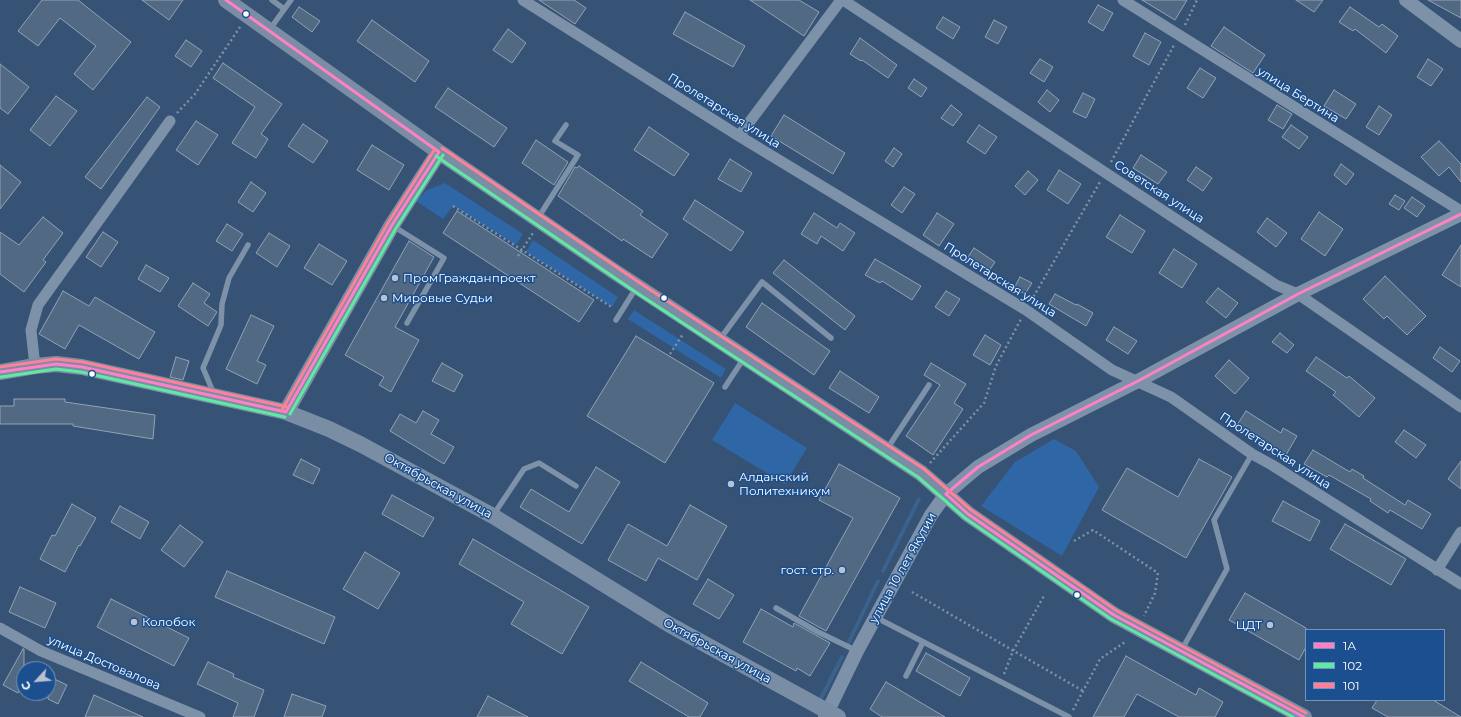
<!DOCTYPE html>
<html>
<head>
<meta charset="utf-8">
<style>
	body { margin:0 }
	#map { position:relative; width:1461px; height:717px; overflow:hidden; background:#365274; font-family:Montserrat,sans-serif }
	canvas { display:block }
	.legend { position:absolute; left:1305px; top:629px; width:140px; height:72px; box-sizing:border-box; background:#1b4f8f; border:1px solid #7695bc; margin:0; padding:5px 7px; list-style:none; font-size:12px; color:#fff }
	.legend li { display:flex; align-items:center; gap:8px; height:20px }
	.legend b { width:20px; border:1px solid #7695bc }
	.north { position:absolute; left:16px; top:661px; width:40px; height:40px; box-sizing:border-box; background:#1b4f8f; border:1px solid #7695bc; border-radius:50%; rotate:244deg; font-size:11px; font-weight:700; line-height:16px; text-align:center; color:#fff }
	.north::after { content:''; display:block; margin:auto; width:14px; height:18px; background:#b9c2ce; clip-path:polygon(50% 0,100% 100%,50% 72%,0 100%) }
</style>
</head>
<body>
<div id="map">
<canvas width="1461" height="717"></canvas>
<ul class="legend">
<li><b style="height:5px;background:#ff80c5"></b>1А</li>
<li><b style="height:5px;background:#60e9a3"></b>102</li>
<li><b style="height:5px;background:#ff8098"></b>101</li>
</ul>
<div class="north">С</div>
</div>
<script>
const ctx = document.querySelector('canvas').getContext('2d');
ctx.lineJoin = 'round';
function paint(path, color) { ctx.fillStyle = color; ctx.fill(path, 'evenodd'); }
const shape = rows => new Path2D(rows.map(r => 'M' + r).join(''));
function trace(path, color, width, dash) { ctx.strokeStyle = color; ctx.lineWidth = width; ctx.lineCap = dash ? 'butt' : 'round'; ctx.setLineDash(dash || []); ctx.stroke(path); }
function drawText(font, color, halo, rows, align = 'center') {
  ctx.font = font + ' Montserrat,sans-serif'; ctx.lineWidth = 3; ctx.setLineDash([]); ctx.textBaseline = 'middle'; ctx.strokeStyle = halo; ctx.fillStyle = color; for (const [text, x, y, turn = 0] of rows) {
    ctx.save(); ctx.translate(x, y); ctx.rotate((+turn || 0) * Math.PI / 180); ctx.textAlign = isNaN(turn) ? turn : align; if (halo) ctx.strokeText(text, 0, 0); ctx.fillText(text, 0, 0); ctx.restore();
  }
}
paint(shape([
	[445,183,523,234,516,245,453,206,443,219,416,201,427,190],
	[533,240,618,297,612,307,526,252],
	[634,310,726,369,721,378,628,319],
	[735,403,807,448,785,484,712,440],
	[1054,439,1076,451,1099,487,1062,556,981,506,1015,462]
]), '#2f66a5');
trace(shape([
	[883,571,919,499],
	[847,646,878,581],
	[819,702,842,657]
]), '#3b618d', 4);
const building = shape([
	[42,0,78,0,131,42,93,90,74,74,96,46,60,18,38,46,18,31,42,0],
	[142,0,183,0,169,20,142,0],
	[539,0,574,0,586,8,575,24,539,0],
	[750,0,799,0,819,12,804,36,750,0],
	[1142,0,1187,0,1175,20,1142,0],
	[1296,0,1323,0,1314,12,1296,0],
	[1428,0,1461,0,1461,18,1428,0],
	[1098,5,1113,13,1103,31,1088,22,1098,5],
	[299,7,320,21,312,32,292,17,299,7],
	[1350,7,1379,27,1382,24,1398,36,1386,53,1355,29,1353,31,1339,22,1350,7],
	[685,12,745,46,733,67,673,34,685,12],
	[943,17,960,27,953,39,936,28,943,17],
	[372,20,429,61,415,82,357,41,372,20],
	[994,20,1007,27,998,44,985,37,994,20],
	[1224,27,1265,55,1253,73,1211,46,1224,27],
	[508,29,526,43,512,63,493,50,508,29],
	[1145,33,1161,42,1149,65,1133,56,1145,33],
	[860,38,897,65,888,78,862,60,861,61,850,54,860,38],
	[186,40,202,51,191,67,175,56,186,40],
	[1040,59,1053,67,1044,82,1030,73,1040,59],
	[1428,59,1443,69,1431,86,1417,77,1428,59],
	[223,63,282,104,261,134,268,139,256,158,232,143,255,107,213,78,223,63],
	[0,64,29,87,8,114,0,108,0,64],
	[1200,68,1216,78,1203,98,1187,88,1200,68],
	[914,79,927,88,921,97,908,88,914,79],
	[448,88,507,128,494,147,435,107,448,88],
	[1047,90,1059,100,1050,112,1038,102,1047,90],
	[1334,90,1356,104,1346,119,1324,106,1334,90],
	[1083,93,1095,99,1086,118,1073,112,1083,93],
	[56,96,77,111,50,146,30,130,56,96],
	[147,97,160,107,101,189,85,177,147,97],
	[951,105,962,114,953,126,941,118,951,105],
	[1277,105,1292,114,1283,129,1268,120,1277,105],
	[1379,106,1392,115,1379,135,1366,127,1379,106],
	[784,115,845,153,833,174,771,136,784,115],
	[196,121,218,135,198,165,176,150,196,121],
	[303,124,328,141,313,163,288,146,303,124],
	[979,125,997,137,985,154,967,142,979,125],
	[1291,125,1308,137,1299,149,1282,137,1291,125],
	[649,127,689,154,674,176,634,150,649,127],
	[536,140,568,162,554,185,522,163,536,140],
	[1439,141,1461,164,1461,182,1449,167,1439,176,1421,157,1439,141],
	[372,145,404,165,389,190,357,170,372,145],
	[894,148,902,154,893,167,885,161,894,148],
	[1141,155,1167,172,1158,184,1133,168,1141,155],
	[730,159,752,173,741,192,718,179,730,159],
	[1341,164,1354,174,1346,185,1334,175,1341,164],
	[0,165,21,182,0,209,0,165],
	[579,166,643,211,640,215,668,234,652,258,623,239,622,241,558,196,575,167,577,168,579,166],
	[1196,167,1212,178,1203,191,1187,180,1196,167],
	[1059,170,1081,184,1068,204,1047,190,1059,170],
	[1028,171,1038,180,1025,195,1015,186,1028,171],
	[251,182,266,193,253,212,238,202,251,182],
	[904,187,915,194,902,213,891,205,904,187],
	[1395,195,1405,201,1399,210,1389,204,1395,195],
	[1412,197,1425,206,1417,217,1404,208,1412,197],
	[695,200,744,232,731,251,683,219,695,200],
	[457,211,594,300,579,322,443,233,457,211],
	[1319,212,1343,229,1325,256,1301,239,1319,212],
	[814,213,837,228,840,223,855,233,843,251,821,236,817,244,801,234,814,213],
	[937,213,954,224,939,246,923,235,937,213],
	[1120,215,1145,231,1132,253,1106,237,1120,215],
	[43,217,63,233,43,260,46,262,24,292,0,274,0,232,19,245,43,217],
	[1267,218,1287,233,1276,247,1257,232,1267,218],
	[227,224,243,234,232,251,216,241,227,224],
	[103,232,118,242,101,267,86,257,103,232],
	[269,233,290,246,277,267,256,253,269,233],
	[409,241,434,257,395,327,419,340,391,392,379,385,384,377,345,355,409,241],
	[319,244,347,261,332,285,304,268,319,244],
	[1461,245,1461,287,1442,275,1461,245],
	[974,248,995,262,989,271,968,257,974,248],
	[1174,249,1197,264,1182,288,1159,273,1174,249],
	[875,259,921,286,912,300,882,281,880,283,865,275,875,259],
	[784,260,855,316,845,330,773,273,784,260],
	[146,265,169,278,160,292,138,279,146,265],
	[1385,276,1426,316,1407,335,1387,316,1384,319,1363,299,1385,276],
	[1020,277,1032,283,1025,294,1014,288,1020,277],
	[193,283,210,294,204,303,217,312,208,326,178,306,193,283],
	[1218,288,1238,303,1226,318,1206,302,1218,288],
	[63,291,89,306,95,297,155,332,139,359,79,325,65,349,39,334,63,291],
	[946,291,960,299,949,316,935,307,946,291],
	[1055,294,1076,305,1077,304,1093,313,1086,326,1049,304,1055,294],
	[762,303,830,351,814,375,746,327,762,303],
	[251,315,274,326,257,361,266,365,257,384,226,369,251,315],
	[1114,327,1137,341,1128,354,1106,340,1114,327],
	[1280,333,1294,345,1287,353,1272,342,1280,333],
	[985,335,1001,345,990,365,973,355,985,335],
	[636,336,714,383,665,463,587,416,636,336],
	[1440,347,1460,361,1452,372,1433,358,1440,347],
	[176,357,189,361,183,380,170,377,176,357],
	[1316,357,1347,378,1349,376,1375,398,1359,417,1333,395,1336,392,1306,371,1316,357],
	[1229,360,1249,378,1235,394,1215,376,1229,360],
	[442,363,463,375,454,392,432,381,442,363],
	[931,363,966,384,954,403,963,409,933,455,906,436,940,385,924,375,931,363],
	[840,371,879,397,869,413,829,388,840,371],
	[14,399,65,399,65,402,155,415,153,439,73,426,73,424,0,424,0,406,14,406,14,399],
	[423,411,439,420,431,434,454,447,444,464,390,431,400,414,416,423,423,411],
	[1246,411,1281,433,1283,428,1297,436,1286,455,1237,425,1246,411],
	[1404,430,1426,445,1416,458,1395,442,1404,430],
	[1313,450,1350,472,1352,469,1364,476,1363,478,1405,505,1408,500,1431,514,1422,529,1390,510,1388,513,1370,501,1371,499,1329,475,1327,477,1304,464,1313,450],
	[301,459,320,469,313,484,293,475,301,459],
	[1199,459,1232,477,1186,558,1102,510,1127,468,1178,497,1199,459],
	[1461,461,1461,489,1448,479,1461,461],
	[839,464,900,498,826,631,799,616,853,518,819,500,839,464],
	[596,467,620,482,582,544,520,507,531,489,569,512,596,467],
	[392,495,434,518,423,537,382,514,392,495],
	[1283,501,1320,521,1310,541,1272,521,1283,501],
	[72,504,96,518,80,546,79,545,65,572,40,559,52,535,55,536,72,504],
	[690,505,727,526,697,580,658,558,646,581,608,560,628,524,667,546,690,505],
	[120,506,149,522,140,539,111,522,120,506],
	[1345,524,1406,559,1391,585,1330,549,1345,524],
	[180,525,203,542,184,567,161,550,180,525],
	[473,539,589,607,562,654,511,624,524,602,459,564,473,539],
	[365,552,400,573,378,609,343,589,365,552],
	[227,571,335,617,324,644,215,597,227,571],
	[708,579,734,595,719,619,693,604,708,579],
	[20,587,56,603,45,628,9,612,20,587],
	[1245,593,1306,628,1306,647,1299,660,1229,620,1245,593],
	[111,599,189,638,174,666,97,627,111,599],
	[761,609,793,627,794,623,830,643,810,676,797,668,796,671,743,642,761,609],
	[23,649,24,649,24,683,18,693,3,685,23,649],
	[926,653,970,678,960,696,916,671,926,653],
	[1126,656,1196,695,1199,688,1223,702,1215,717,1179,717,1137,694,1124,717,1093,717,1126,656],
	[208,662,234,674,233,677,264,690,254,717,233,717,238,703,197,684,208,662],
	[641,662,708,703,700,717,689,717,629,681,641,662],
	[48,676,67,685,58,704,48,699,48,676],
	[886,682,945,717,882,717,870,709,886,682],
	[292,694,326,706,322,717,284,717,292,694],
	[94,695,143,717,85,717,94,695],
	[488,696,528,717,477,717,488,696],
	[1377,700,1433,700,1461,717,1388,717,1372,708,1377,700]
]);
paint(building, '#526984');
trace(building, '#92a2b6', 1);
trace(shape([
	[1185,25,1197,0],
	[177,113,195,94,240,27],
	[1111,162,1174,45],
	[453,206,613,308],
	[518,256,533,233],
	[1031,301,1100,182],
	[670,354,683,334],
	[930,463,984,403,996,366,1021,319],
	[1074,541,1093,530,1158,573,1155,593,1144,616],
	[912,592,1083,691],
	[1004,674,1013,651,1045,594],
	[1073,710,1100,659,1125,642]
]), '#7d92a8', 2.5, [2, 3]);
trace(shape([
	[272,0,284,9],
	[270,29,291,0],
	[538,218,578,155,555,141,566,125],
	[393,226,444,258,407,323],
	[616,320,636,288],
	[720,339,762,282,831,338],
	[725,387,744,358],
	[214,394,203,368,221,325,222,304,229,278,248,245],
	[887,449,929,385],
	[494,514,524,469,539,463,576,486],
	[776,608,818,632,857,651],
	[875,617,1069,717],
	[1181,651,1227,569,1214,520,1252,454],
	[906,676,923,642]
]), '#7d92a8', 5.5);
trace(shape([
	[523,0,739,136,1026,310,1112,370,1171,397,1252,454,1272,465,1461,584],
	[843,0,1276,285,1298,294,1461,407],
	[1123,0,1461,211],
	[739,136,841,0],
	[35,366,31,330,38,305,170,121],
	[1437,570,1461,532],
	[0,628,41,651,200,717]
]), '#7d92a8', 11);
trace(shape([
	[1406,0,1461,41],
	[825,717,857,651,931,515,946,494,978,467,1031,435,1138,381,1298,294,1461,214]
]), '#7d92a8', 14);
trace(shape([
	[226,0,439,152,612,270,921,473,968,514,1114,615,1304,717],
	[0,372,35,366,56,364,82,367,286,412,329,429,360,444,493,516,670,625,838,717],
	[286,412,392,225,439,152]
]), '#798da4', 16);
trace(shape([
	[226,0,439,152],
	[0,372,56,364,82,367,286,412],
	[286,412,392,225,439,152],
	[946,494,978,467,1031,435,1138,381,1298,294,1461,214],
	[946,494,968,514,1114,615,1304,717]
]), '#ff80c5', 3);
trace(shape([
	[436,156,634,291,918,477,965,518,1111,619,1293,717],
	[1,377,56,369,81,372,285,417],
	[290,414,396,228,443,155]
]), '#60e9a3', 3);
trace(shape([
	[442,148,640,283,924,469,971,510,1117,611,1306,713],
	[0,367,56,359,83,362,287,407],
	[282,410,388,223,435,149]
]), '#ff8098', 3);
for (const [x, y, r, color] of [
	[246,14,3.5,"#fff"],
	[395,278,4,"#b9c2ce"],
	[384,298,4,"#b9c2ce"],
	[664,298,3.5,"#fff"],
	[92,374,3.5,"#fff"],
	[731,484,4,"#b9c2ce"],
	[842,570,4,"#b9c2ce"],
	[1077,595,3.5,"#fff"],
	[134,622,4,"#b9c2ce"],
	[1270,625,4,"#b9c2ce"]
]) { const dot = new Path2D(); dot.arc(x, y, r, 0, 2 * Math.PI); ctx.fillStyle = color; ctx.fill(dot); trace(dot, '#1b4f8f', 1.5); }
drawText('12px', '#fff', '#1b4f8f', [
	["улица Бертина",1298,95,32],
	["Пролетарская улица",724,111,32],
	["Советская улица",1159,192,33],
	["Пролетарская улица",1000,280,32],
	["Пролетарская улица",1275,451,33],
	["Октябрьская улица",438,486,29],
	["улица 10 лет Якутии",903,568,-61],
	["Октябрьская улица",717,651,29],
	["улица Достовалова",104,663,23]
]);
drawText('12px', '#fff', '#1b4f8f', [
	["ПромГражданпроект",403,278],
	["Мировые Судьи",392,298],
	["Алданский",739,477],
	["Политехникум",739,491],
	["гост. стр.",834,570,"right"],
	["Колобок",142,622],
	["ЦДТ",1262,625,"right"]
], 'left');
</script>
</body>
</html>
